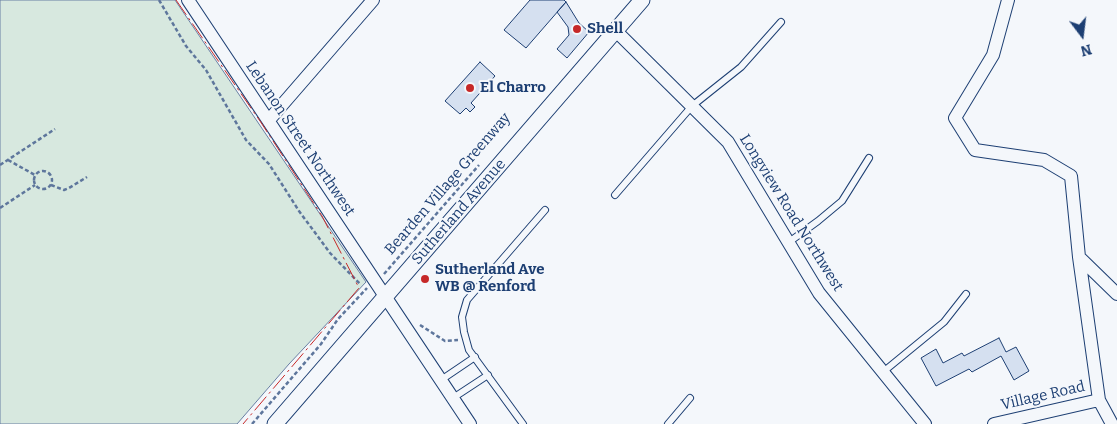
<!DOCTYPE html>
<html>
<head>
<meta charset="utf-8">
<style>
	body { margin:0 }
	#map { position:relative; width:1117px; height:424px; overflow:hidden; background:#f4f7fb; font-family:Bitter,serif }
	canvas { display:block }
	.north { position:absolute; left:1057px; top:10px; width:50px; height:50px; -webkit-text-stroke:4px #f4f7fb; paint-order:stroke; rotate:165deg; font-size:14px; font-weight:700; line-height:20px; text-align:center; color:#1d3f73 }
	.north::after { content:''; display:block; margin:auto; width:18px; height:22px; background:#1d3f73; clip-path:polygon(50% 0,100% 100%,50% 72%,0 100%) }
</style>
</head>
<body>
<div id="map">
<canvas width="1117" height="424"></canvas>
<div class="north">N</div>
</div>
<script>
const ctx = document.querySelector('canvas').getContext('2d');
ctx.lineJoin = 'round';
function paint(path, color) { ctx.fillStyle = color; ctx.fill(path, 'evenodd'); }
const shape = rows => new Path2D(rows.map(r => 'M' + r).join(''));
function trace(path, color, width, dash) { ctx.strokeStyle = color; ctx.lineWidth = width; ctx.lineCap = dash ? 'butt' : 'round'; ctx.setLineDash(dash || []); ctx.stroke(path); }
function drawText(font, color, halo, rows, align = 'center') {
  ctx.font = font + ' Bitter,serif'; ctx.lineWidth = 4; ctx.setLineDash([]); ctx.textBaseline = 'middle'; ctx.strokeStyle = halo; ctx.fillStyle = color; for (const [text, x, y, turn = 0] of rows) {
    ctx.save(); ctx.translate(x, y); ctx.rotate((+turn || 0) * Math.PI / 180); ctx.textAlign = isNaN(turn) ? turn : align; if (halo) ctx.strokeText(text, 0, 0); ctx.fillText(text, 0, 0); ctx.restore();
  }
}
const green = shape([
	[0,0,175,0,366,282,289,364,237,424,0,424,0,0]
]);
paint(green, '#d7e8df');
trace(green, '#687fa3', 1);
const building = shape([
	[530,0,564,0,566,2,526,48,504,30,530,0],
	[566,2,579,23,589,32,567,58,557,49,569,35,568,27,557,12,566,2],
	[480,62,495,76,471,103,475,107,470,112,466,108,460,114,445,101,480,62],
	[999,338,1006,352,1016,347,1029,371,1014,380,1001,356,972,372,969,369,936,386,921,358,936,349,943,363,962,353,964,356,999,338]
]);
paint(building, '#d5e0f0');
trace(building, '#1d3f73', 1);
const service = shape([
	[615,195,692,106,741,67,781,22],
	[789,242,818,221,842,201,869,158],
	[883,372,944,322,966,294],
	[441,380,475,357],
	[453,398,488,375],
	[523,424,469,350,464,332,462,317,467,300,545,210],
	[668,424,690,398]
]);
const minor = shape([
	[188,0,470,424],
	[1008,0,993,55,955,118,975,150,1044,160,1071,176,1079,257,1099,400,1112,424],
	[616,31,728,142,819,293,925,424],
	[269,120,373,0],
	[1079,257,1117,294],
	[994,424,1099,400]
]);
const tertiary = shape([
	[275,424,642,0]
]);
trace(service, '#1d3f73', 8);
trace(minor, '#1d3f73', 14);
trace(tertiary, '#1d3f73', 17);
trace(shape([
	[159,0,186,46,206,70,246,140,269,164,299,211,330,253,361,285],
	[8,160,35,175],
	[0,165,55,129],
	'34 180a9 9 0 1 1 18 0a9 9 0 1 1-18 0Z',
	[51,185,64,190,69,188,87,177],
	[0,208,35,185],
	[384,274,479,165],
	[420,325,445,341,458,340],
	[252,424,321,344,338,319,367,288]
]), '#5e769c', 2.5, [4, 2.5]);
trace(service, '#f4f7fb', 6);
trace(minor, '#f4f7fb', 12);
trace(tertiary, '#f4f7fb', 15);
trace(shape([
	[176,0,260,121,322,216,359,288,243,424]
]), '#c62828', 1, [18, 4, 2.5, 4]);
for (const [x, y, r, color] of [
	[577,29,5,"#c62828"],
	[470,88,5,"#c62828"],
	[425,279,5,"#c62828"]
]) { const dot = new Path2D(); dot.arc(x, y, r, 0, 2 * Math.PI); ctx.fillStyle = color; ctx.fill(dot); trace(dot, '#f4f7fb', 2); }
drawText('bold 15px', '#1d3f73', '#f4f7fb', [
	["Shell",587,29],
	["El Charro",480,88],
	["Sutherland Ave",435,270],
	["WB @ Renford",435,287]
], 'left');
drawText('15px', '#1d3f73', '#f4f7fb', [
	["Lebanon Street Northwest",300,139,56],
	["Bearden Village Greenway",448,184,-49],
	["Sutherland Avenue",459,212,-49],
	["Longview Road Northwest",791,213,58],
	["Village Road",1043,396,-13]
]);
</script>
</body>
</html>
